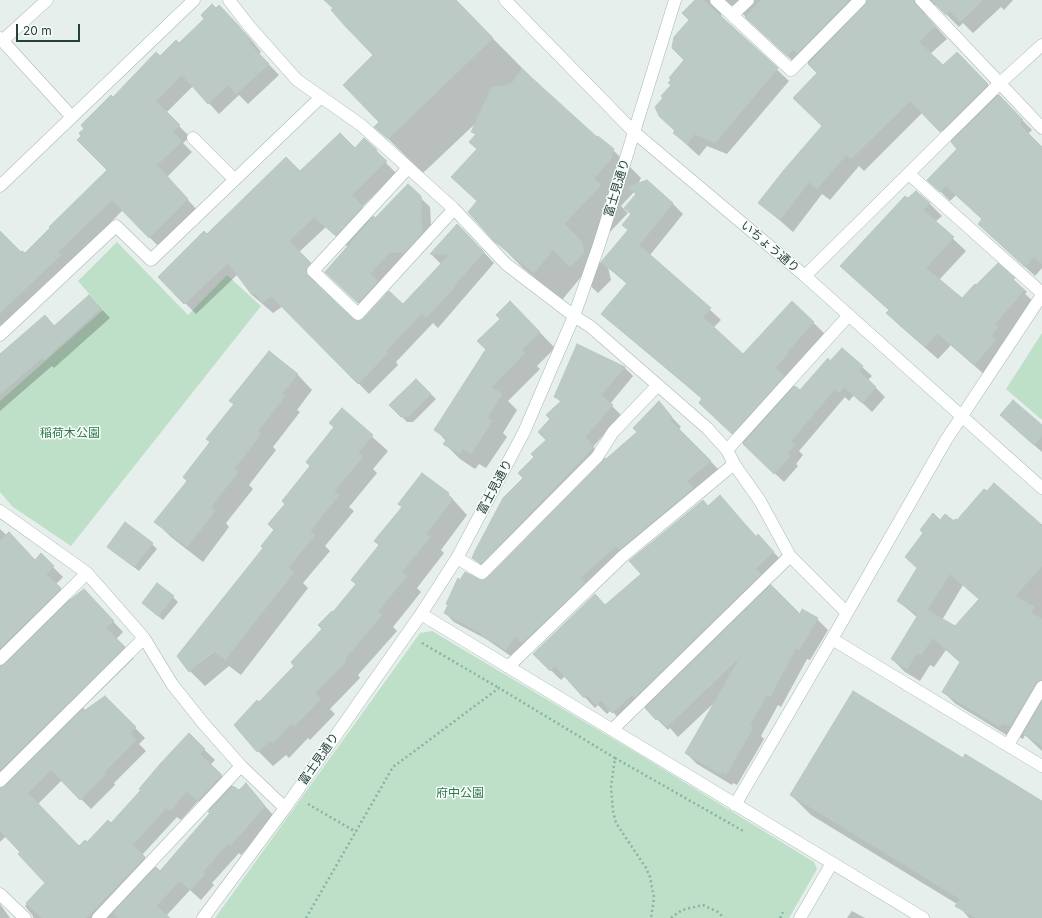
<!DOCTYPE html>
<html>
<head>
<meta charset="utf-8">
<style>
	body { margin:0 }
	#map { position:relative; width:1042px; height:918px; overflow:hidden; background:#e6efeb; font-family:Inter,sans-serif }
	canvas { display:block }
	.scale { position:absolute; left:16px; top:24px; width:64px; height:18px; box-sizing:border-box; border:2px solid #24423a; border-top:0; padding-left:5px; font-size:12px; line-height:14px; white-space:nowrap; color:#24423a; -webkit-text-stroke:3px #f7fbf9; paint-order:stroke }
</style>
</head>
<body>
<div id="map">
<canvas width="1042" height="918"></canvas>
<div class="scale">20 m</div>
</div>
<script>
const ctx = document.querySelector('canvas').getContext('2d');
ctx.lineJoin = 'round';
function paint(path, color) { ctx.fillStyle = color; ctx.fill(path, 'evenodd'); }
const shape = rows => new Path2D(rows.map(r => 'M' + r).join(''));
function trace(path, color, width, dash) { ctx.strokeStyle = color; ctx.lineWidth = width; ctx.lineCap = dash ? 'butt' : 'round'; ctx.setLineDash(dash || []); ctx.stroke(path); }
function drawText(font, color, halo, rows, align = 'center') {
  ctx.font = font + ' Inter,"Noto Sans JP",sans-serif'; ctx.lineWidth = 3; ctx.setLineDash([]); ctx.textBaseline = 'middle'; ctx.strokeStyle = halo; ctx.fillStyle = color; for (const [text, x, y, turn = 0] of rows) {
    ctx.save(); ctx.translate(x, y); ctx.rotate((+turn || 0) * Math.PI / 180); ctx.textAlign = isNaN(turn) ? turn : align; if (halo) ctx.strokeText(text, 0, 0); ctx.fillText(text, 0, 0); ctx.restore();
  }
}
paint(shape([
	[117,242,188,315,227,275,261,306,71,546,13,507,0,492,0,401,103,310,78,281],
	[1042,333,1042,420,1006,389],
	[432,631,637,753,814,862,817,869,789,918,215,918,420,633]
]), '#bfe0c8');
paint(shape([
	[325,0,455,0,527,73,597,139,613,150,641,178,638,184,672,203,683,214,650,255,721,320,713,328,743,355,792,302,825,334,797,364,799,365,786,379,800,392,830,362,862,367,872,376,868,380,885,397,872,412,854,395,849,401,845,397,799,451,803,455,796,464,798,466,784,482,710,412,702,399,602,314,627,284,608,267,611,280,598,293,581,277,562,300,523,268,495,240,478,202,453,177,478,149,476,135,472,131,477,122,423,173,376,127,380,122,375,55],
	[634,192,637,195,629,230,601,263,591,252,628,213,621,206],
	[696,0,1013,0,1004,10,1001,7,973,33,963,23,959,27,937,5,928,7,925,14,947,39,930,54,943,67,957,53,1032,130,1028,134,1042,147,1042,268,1035,276,989,233,983,220,956,195,950,201,938,189,959,149,923,112,864,171,859,166,830,200,822,194,793,232,760,203,823,127,819,73,806,61,800,68,745,16,734,6,727,4,720,10,722,18,789,81,727,154,707,146,699,156,674,133,676,131,664,98,685,60,690,20],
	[219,7,249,37,261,52,259,54,279,75,248,104,239,95,219,114,193,86,166,113,190,137,183,143,192,152,167,177,198,211,160,248,123,210,0,333,0,235,21,254,25,255,108,170,113,99,160,57,179,45],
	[364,139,387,161,386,163,396,173,362,207,375,219,408,186,430,207,432,243,414,262,400,262,380,284,387,292,368,312,336,282,348,247,326,227,299,252,321,274,316,281,318,288,357,322,403,306,441,264,431,254,468,236,494,263,438,328,433,323,396,362,398,365,369,394,283,306,273,313,252,295,238,274,196,314,159,277,207,236,300,172,355,149],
	[909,200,929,203,942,216,935,222,966,251,939,280,962,300,998,265,1027,292,1025,294,1036,304,987,377,951,345,938,359,900,326,887,313,890,311,842,266],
	[510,302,555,348,537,366,540,369,508,401,517,410,503,433,507,437,486,468,479,464,475,469,460,459,445,444,446,441,436,430,486,350,478,341,501,319],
	[98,305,110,318,54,368,52,366,0,411,0,355,45,317,55,326],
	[625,368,633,376,610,404,621,415,593,447,603,457,483,567,474,558,525,478,547,440,552,420,561,402,555,397],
	[297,374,312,390,297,410,300,412,273,447,276,450,249,485,253,489,226,523,229,527,203,562,171,537,156,522,188,481,234,405,231,401],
	[416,380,436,399,413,422,407,422,391,405],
	[342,410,388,451,373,469,377,473,349,507,354,511,325,546,330,551,303,583,308,588,241,675,229,666,205,686,190,671,275,530,286,504,335,427],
	[217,647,218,648,197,665,200,661],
	[667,412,681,427,679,429,719,470,629,558,515,659,486,639,454,622,445,613,461,581,481,581,488,579,606,460],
	[1001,415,1042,426,1042,452,1011,425],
	[448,494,467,515,441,550,444,553,417,588,421,592,393,627,397,631,358,675,360,678,330,709,335,714,310,740,308,738,289,758,286,755,273,766,258,751,259,704,295,666,333,613],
	[720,497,757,537,758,536,783,562,765,579,800,615,817,619,828,630,810,660,807,659,781,707,778,705,761,736,764,739,737,785,733,783,732,785,697,764,686,753,714,703,678,737,670,728,668,730,642,704,623,723,611,710,607,714,598,705,595,708,565,676,561,680,534,654,606,606,642,574],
	[940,521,1042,526,1042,751,1025,735,1023,739,1015,735,1013,739,956,704,943,692,961,663,946,650,934,667,930,665,920,681,905,672,892,659,918,618,898,601,918,569],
	[963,585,980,600,955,628,942,620],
	[0,529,35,561,41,555,63,577,56,584,71,600,94,601,123,632,116,639,134,658,83,708,86,711,105,697,145,738,139,744,146,751,114,783,115,785,91,809,62,780,38,804,79,847,87,843,111,824,189,735,215,760,210,765,233,787,239,791,246,785,274,816,251,844,241,855,239,853,212,883,214,885,201,900,190,890,166,916,168,918,33,918,33,916,25,906,47,883,6,836,0,842],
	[198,801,212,813,160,873,142,855,177,817,181,820],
	[152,544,157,549,139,571,108,547],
	[173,597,178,602,163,620,148,608],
	[963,759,1042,802,1042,918,969,918,957,904,811,815,791,795],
	[0,904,10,918,0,918],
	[852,911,865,918,847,918]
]), '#0003');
const building = shape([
	[324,0,456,0,493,38,388,139,374,127,379,122,343,85,373,55,346,27,331,10,333,8,324,0],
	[695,0,703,0,778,68,715,143,695,134,687,144,673,133,675,131,659,116,655,107,663,98,661,96,671,85,668,83,671,80,669,78,684,60,672,48,674,37,689,20,682,13,695,0],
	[761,0,849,0,797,53,794,49,787,56,745,17,761,0],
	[867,0,914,0,916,5,935,26,919,42,943,65,957,52,988,84,940,132,910,101,851,159,846,155,817,189,809,182,780,220,758,203,784,170,822,126,793,98,817,73,808,64,865,5,867,0],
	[931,0,983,0,960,22,950,11,946,15,931,0],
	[212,4,216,8,219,5,238,25,251,41,249,43,269,64,236,94,228,85,208,104,182,75,156,101,180,125,173,132,182,141,157,165,188,199,149,238,112,200,58,252,61,255,0,313,0,231,21,252,22,251,25,253,50,228,49,227,107,170,77,140,81,136,79,133,84,129,81,125,111,95,113,97,156,52,160,56,176,40,179,43,204,19,201,15,212,4],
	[522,69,597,137,598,136,614,149,610,161,594,178,601,185,564,224,582,242,584,253,570,267,553,250,534,273,494,241,468,212,477,201,451,177,477,149,469,142,476,134,471,132,492,87,505,86,512,83,522,69],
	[999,95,1023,120,1019,124,1042,147,1042,264,1034,257,1025,267,978,224,982,219,946,186,940,192,927,180,957,149,951,142,999,95],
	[340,133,355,148,364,138,377,150,376,151,386,161,352,195,363,206,336,236,314,217,289,241,311,263,306,270,308,276,353,319,357,321,363,319,389,291,403,304,449,255,430,254,457,224,484,252,453,287,454,288,426,318,422,313,386,351,388,353,358,384,271,296,262,303,255,293,252,295,228,263,184,304,158,277,204,231,207,234,286,157,300,171,340,133],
	[647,180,673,203,639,245,711,308,703,317,743,354,792,301,814,322,787,352,788,354,775,368,784,376,732,434,699,403,702,398,601,314,627,283,601,262,628,230,622,225,631,214,624,208,636,194,628,187,647,180],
	[408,184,421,196,422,233,404,253,390,252,370,274,378,281,358,303,325,272,374,216,375,218,408,184],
	[916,191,930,203,923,210,954,237,926,268,962,298,975,284,976,285,998,263,1015,278,1013,280,1024,290,996,323,995,325,998,327,991,336,996,340,974,365,937,333,925,347,886,313,889,310,840,266,905,196,908,198,916,191],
	[89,295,101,308,44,360,42,358,0,394,0,354,45,315,54,326,89,295],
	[510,301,540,332,522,350,525,353,491,387,502,394,487,418,492,421,471,454,463,449,460,454,443,444,447,439,434,430,486,349,477,341,500,319,496,315,510,301],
	[577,344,625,367,601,395,613,405,585,437,594,447,481,564,472,558,475,551,503,498,523,478,518,473,534,457,531,454,546,440,538,432,550,419,546,415,562,400,554,397,577,344],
	[842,348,863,366,859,371,876,387,862,403,844,387,839,393,835,389,791,441,795,445,787,454,790,456,774,474,743,444,795,386,800,390,828,358,830,361,842,348],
	[269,351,298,374,282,394,285,396,258,431,261,434,234,469,238,472,211,507,215,511,187,547,154,522,187,481,183,477,210,442,206,439,234,404,229,401,269,351],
	[416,379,431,394,408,417,401,417,389,405,416,379],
	[1013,400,1042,425,1042,436,1034,445,1000,415,1013,400],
	[659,401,672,417,670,420,711,461,687,481,693,488,619,550,616,546,580,578,585,583,522,643,515,636,506,650,481,635,482,634,444,613,448,605,446,604,458,578,460,580,465,572,481,580,487,578,605,458,606,459,637,432,633,428,659,401],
	[342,408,373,435,358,453,363,457,334,491,339,495,310,531,315,535,288,568,294,572,225,660,213,651,189,672,177,656,263,548,261,546,274,530,268,524,285,504,282,501,310,466,306,462,334,427,329,423,342,408],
	[422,473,449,493,448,495,453,499,426,534,430,537,402,572,407,576,378,611,382,615,344,660,346,662,315,693,321,699,294,726,292,723,273,743,270,741,257,752,234,725,257,700,259,702,294,666,291,662,322,629,318,625,332,611,333,612,356,584,351,580,379,545,374,541,402,507,398,504,422,473],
	[994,483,1042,525,1042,566,1015,596,1034,607,1031,613,1042,619,1042,680,1036,683,1010,726,1002,723,1000,727,942,692,960,662,933,638,921,655,917,653,907,669,891,659,918,615,897,601,917,568,905,557,923,533,920,530,933,513,940,520,945,514,954,521,955,519,957,520,984,489,987,491,994,483],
	[950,574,979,599,955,626,927,610,950,574],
	[720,495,756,537,758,534,774,552,755,569,761,574,634,698,632,695,612,713,601,700,596,705,587,695,584,698,555,666,550,671,533,654,595,594,605,605,641,574,629,561,703,500,708,506,720,495],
	[125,522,153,543,134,567,107,547,125,522],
	[9,532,35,560,41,553,54,566,46,574,61,588,0,648,0,541,9,532],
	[157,583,174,596,158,616,142,603,157,583],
	[771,585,800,614,802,609,818,618,799,650,796,648,770,697,767,695,750,725,753,728,726,775,722,772,720,774,685,753,741,656,667,727,658,718,656,720,645,708,771,585],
	[84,589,114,621,106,628,125,647,0,770,0,666,5,664,71,599,84,589],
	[853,691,963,758,965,754,1042,801,1042,918,976,918,955,906,960,899,790,795,853,691],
	[105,696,136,727,130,733,136,740,104,772,106,774,80,800,51,770,28,793,79,846,85,840,87,842,108,820,111,823,141,790,139,789,160,764,189,733,205,749,200,754,222,775,197,801,187,791,170,811,166,808,133,845,145,857,86,918,42,918,26,903,45,883,18,854,20,852,0,831,0,788,5,786,84,708,81,713,105,696],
	[1042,702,1042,746,1023,734,1042,702],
	[246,783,265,806,241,834,230,846,228,843,203,872,205,874,190,890,180,881,156,906,170,918,118,918,113,913,156,867,160,871,210,813,208,812,233,786,239,790,246,783]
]);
paint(building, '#bbcac4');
trace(building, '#b8c9c2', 1);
const minor = shape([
	[229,0,249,26,297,80,361,125,454,209,506,264,574,316,591,327,707,428,727,450,734,464,760,501,790,556,847,613],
	[505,0,634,132,805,276,1042,488],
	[716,0,791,70,860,0],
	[921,0,1042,128],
	[732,15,748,0],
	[0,38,71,116],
	[2,41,47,0],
	[193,138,234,179],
	[408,168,313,271,358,314,454,209],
	[909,174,1042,293],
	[0,186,194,0],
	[805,276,1000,83,1042,45],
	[0,335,116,226,151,260,321,97],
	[727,450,849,315],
	[0,511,87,573,144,638,172,684,203,723,241,766,285,808],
	[457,558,482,573,597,457,613,432,658,385],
	[421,614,923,918],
	[832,639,946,440,1042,295],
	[0,659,87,573],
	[508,667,623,556,734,464],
	[612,730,790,556],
	[1008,745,1042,687],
	[0,781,144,638],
	[735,805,832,639,1042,766],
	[0,894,25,918],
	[98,918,241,766],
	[203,918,285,808,421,614,457,558,524,432,574,316,599,245,675,0],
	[800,918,832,863]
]);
trace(minor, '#a8b8b2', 13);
trace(shape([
	[422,643,499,688],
	[615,758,745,832],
	[308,804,356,832],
	[306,918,393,767,499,688,615,758,611,786,613,811,616,823,646,868,650,877,654,898,651,918],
	[671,918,682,910,703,905,718,912,724,918],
	[780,918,783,912]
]), '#86b3a5', 2.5, [2, 3]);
trace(minor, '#fff', 12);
drawText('12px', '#24423a', '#f7fbf9', [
	["富士見通り",617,188,-73],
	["いちょう通り",770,247,40],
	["富士見通り",495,487,-62],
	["富士見通り",319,759,-55]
]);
drawText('12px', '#2d7a4b', '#f7fbf9', [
	["稲荷木公園",70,433],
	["府中公園",460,793]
]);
</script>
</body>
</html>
